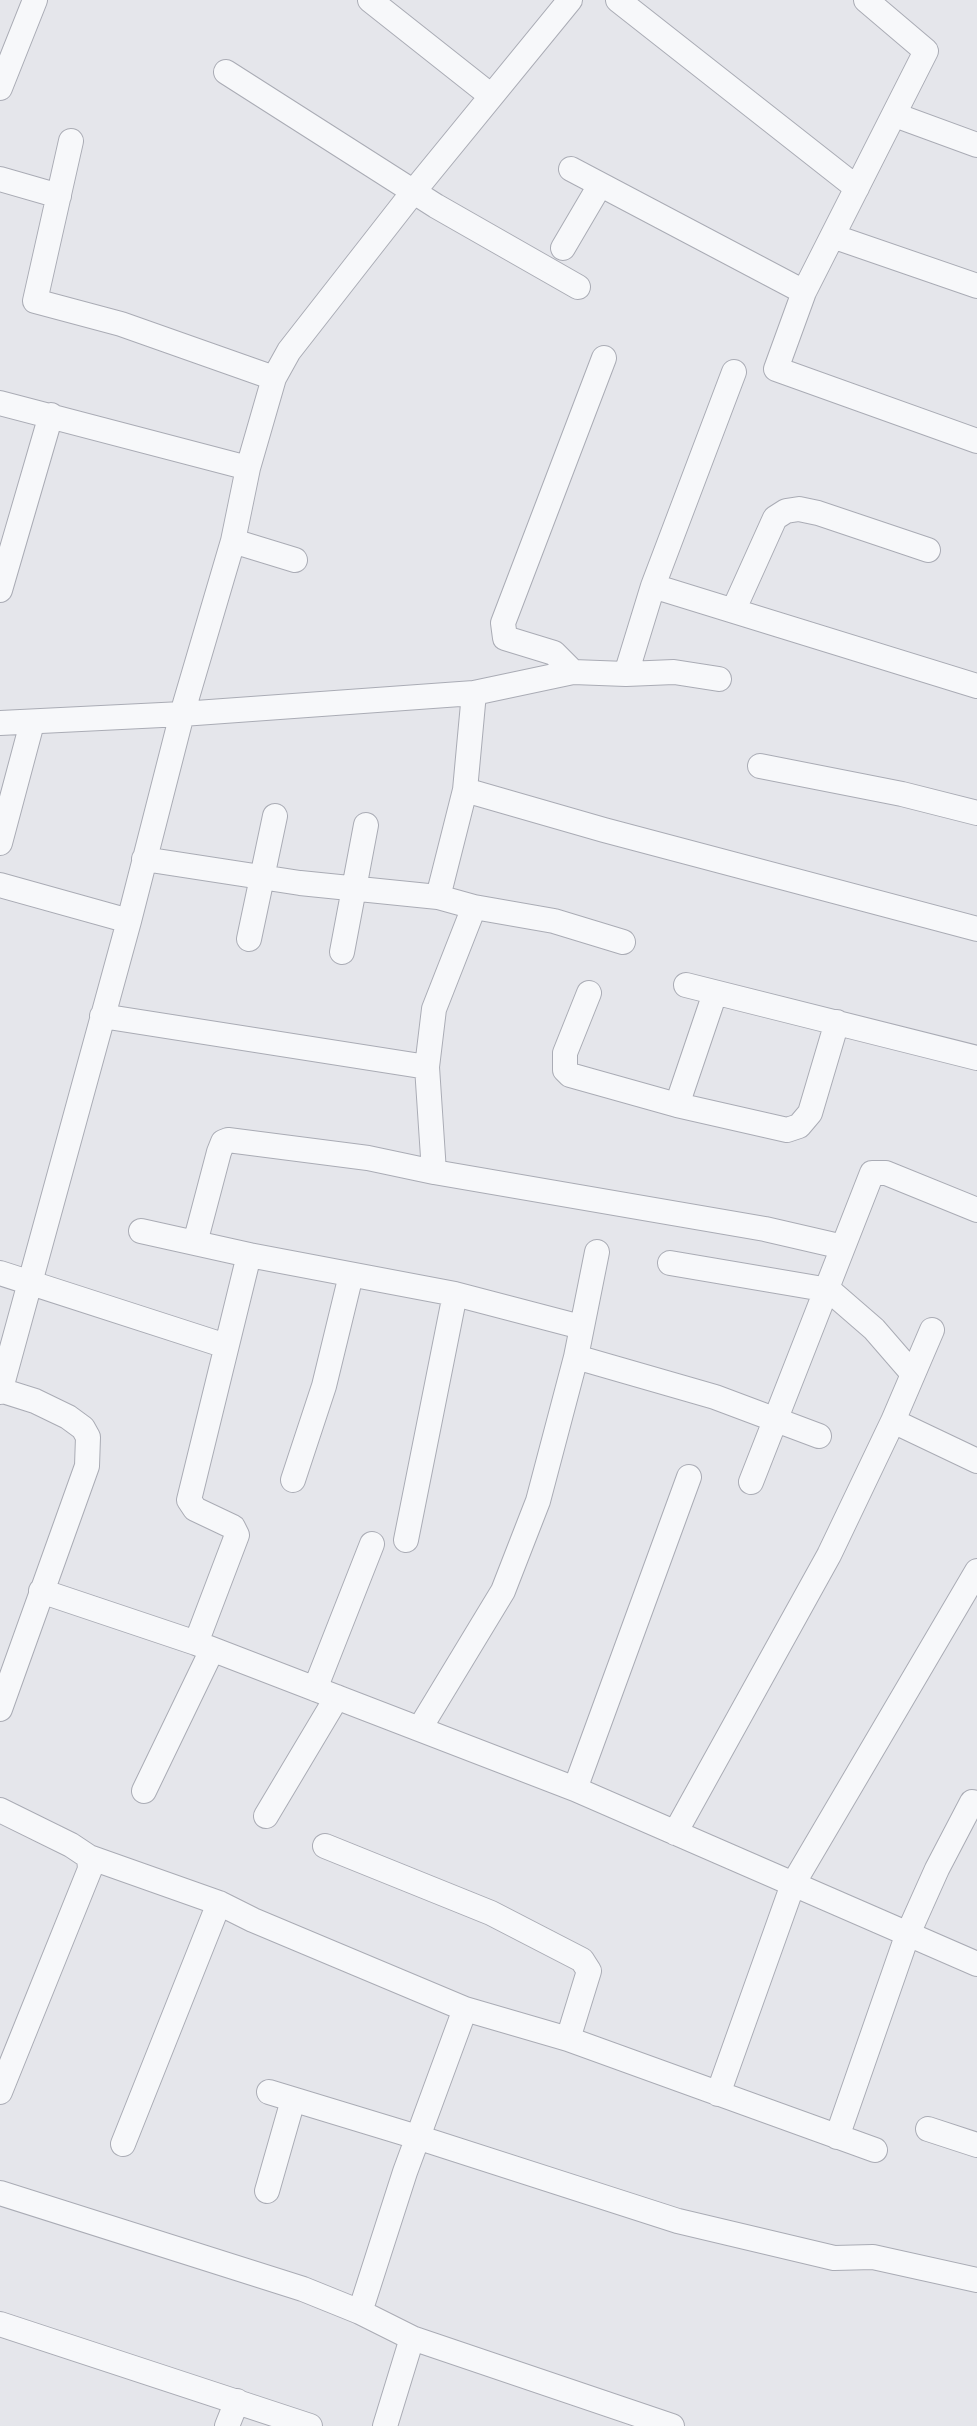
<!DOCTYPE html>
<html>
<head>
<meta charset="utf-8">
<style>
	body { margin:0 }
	canvas { display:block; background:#e5e6eb }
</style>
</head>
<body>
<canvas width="977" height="2426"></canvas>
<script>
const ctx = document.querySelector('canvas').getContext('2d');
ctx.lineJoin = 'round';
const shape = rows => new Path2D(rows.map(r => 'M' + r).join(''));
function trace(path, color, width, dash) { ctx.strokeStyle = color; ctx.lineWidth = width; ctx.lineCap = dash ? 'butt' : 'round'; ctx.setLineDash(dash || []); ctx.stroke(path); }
const minor = shape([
	[370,0,490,95],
	[618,0,857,188],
	[866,0,926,51,804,292,776,369,977,441],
	[226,72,436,206,578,287],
	[0,88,35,0],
	[895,115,977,145],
	[71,141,35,301,121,324,274,378],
	[571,169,804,292],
	[0,179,59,196],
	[835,237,977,286],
	[563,248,600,185],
	[0,403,248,468],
	[233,541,295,560],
	[653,586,977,686],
	[0,590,51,415],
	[734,609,775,518,786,511,799,509,818,513,928,550],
	[573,672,554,653,505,638,503,623,604,358],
	[626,674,653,586,734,372],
	[0,723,182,714,474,693,573,672,626,674,674,672,719,679],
	[760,766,902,794,977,813],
	[465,790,604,830,977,929],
	[0,843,32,723],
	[144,859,300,883,438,897,474,907,554,921,623,942],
	[0,885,129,921],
	[438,897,465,790,474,693],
	[249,939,275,816],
	[342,952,366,825],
	[686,985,977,1058],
	[589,993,565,1053,565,1070,570,1075,677,1105,787,1130,799,1126,810,1113,837,1022],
	[102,1016,427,1067,434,1172,765,1229,843,1247],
	[427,1067,434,1009,474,907],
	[677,1105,715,993],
	[141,1231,249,1255,455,1294,581,1327],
	[195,1243,219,1152,223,1142,228,1140,368,1158,434,1172],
	[670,1263,829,1290,874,1329,913,1374],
	[0,1273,226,1346],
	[576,1357,715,1397,819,1436],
	[0,1390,35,1401,68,1417,83,1428,88,1437,87,1466,0,1709],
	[0,1392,129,921,182,714,233,541,248,468,274,378,289,351,414,191,570,0],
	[893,1421,977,1461],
	[293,1480,324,1386,351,1275],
	[751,1482,872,1173,886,1173,977,1210],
	[406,1540,455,1294],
	[41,1591,196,1643,575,1789,977,1964],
	[196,1643,237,1535,233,1527,195,1509,189,1500,249,1255],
	[315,1689,372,1544],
	[420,1728,503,1591,538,1501,576,1357,597,1252],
	[575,1789,689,1477],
	[144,1791,212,1650],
	[0,1810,71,1845,89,1857,90,1869,0,2092],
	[266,1816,337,1697],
	[675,1833,829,1555,893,1421,932,1330],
	[325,1846,491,1913,582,1960,589,1971,568,2039],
	[89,1857,219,1903,253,1920,465,2009,568,2039,875,2150],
	[269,2092,417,2137,678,2221,834,2258,873,2257,977,2280],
	[718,2094,793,1884,977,1571],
	[928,2129,977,2145],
	[837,2137,907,1936,937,1869,972,1802,977,1803],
	[123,2144,219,1903],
	[267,2191,293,2100],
	[0,2193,303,2289,360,2312,412,2338,385,2426],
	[360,2312,405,2172,465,2009],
	[0,2324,310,2426],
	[412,2338,672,2426],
	[227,2426,237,2401]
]);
trace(minor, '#aaacb5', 26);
trace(minor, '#f7f8fa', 24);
</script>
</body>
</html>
